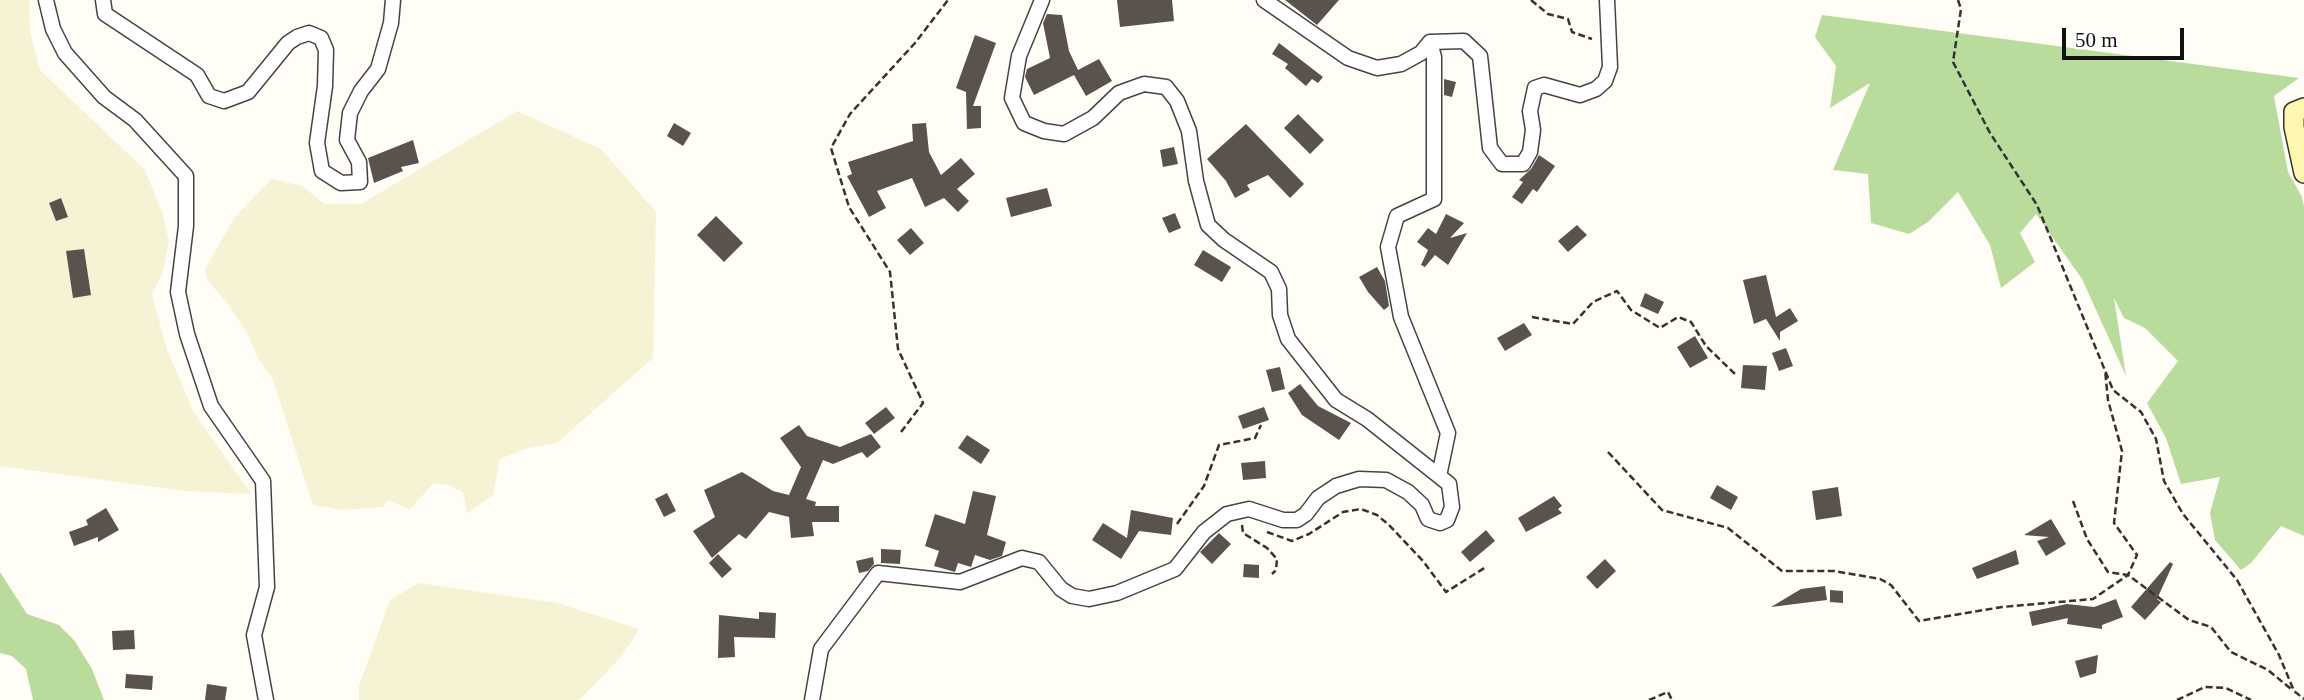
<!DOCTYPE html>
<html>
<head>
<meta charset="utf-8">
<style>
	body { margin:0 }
	#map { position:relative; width:2304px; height:700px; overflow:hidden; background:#fffdf5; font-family:"Times New Roman",serif }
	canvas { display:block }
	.scale { position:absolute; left:2062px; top:28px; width:122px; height:32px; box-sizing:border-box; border:4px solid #111; border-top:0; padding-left:9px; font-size:21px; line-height:24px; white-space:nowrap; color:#111; -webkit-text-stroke:5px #fff; paint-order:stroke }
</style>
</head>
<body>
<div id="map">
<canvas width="2304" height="700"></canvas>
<div class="scale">50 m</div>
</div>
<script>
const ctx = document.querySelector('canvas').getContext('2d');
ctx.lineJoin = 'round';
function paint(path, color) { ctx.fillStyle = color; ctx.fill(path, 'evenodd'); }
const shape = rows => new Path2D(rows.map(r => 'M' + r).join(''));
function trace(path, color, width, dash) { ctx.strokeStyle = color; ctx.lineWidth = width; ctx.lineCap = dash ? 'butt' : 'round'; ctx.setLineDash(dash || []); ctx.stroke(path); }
paint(shape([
	[0,0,29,0,30,32,40,70,145,170,163,215,169,242,162,274,152,294,166,347,193,411,251,494,185,491,0,466],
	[517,111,601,149,656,212,653,358,557,443,528,448,500,459,493,495,467,513,463,492,448,485,434,483,410,509,387,500,384,507,341,510,313,505,272,377,259,360,247,333,228,304,208,281,205,269,234,218,272,179,302,186,325,204,361,204],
	[418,583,557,603,639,629,622,656,579,700,359,700,359,686,390,600]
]), '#f6f3d4');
paint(shape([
	[1822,15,2299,78,2274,96,2288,172,2302,197,2304,207,2304,536,2281,526,2251,563,2241,570,2215,540,2210,513,2220,477,2181,484,2166,438,2147,403,2178,361,2145,328,2124,318,2114,298,2126,376,2082,279,2036,214,2020,233,2035,262,2001,288,1990,245,1958,192,1928,222,1909,234,1871,223,1868,174,1833,170,1870,83,1830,108,1836,66,1815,37],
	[0,572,27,614,59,625,74,640,92,669,104,700,33,700,26,669,12,656,0,653]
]), '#b9dc9c');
paint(shape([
	[1117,0,1172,0,1174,21,1120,27],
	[1285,0,1339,0,1317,25],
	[1047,14,1062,15,1069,51,1078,70,1099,59,1112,81,1086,96,1074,75,1034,95,1025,77,1027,69,1050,58,1043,23],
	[975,35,996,43,973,106,981,106,981,128,967,129,966,92,956,88],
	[1279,43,1323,77,1318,83,1312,79,1306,86,1285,68,1288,64,1272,54],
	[1444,79,1456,82,1452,97,1444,95],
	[1298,114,1324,140,1310,154,1284,128],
	[674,123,691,133,683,146,667,136],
	[926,123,929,152,941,175,961,158,975,174,957,189,969,201,958,212,944,198,925,207,912,178,877,191,886,208,869,217,847,176,852,174,848,162,913,141,912,124],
	[1246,124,1304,184,1290,198,1268,175,1247,185,1250,190,1235,198,1226,181,1207,159],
	[413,140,419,163,401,167,403,171,374,183,368,158],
	[1174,147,1178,164,1163,167,1160,150],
	[1539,155,1555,166,1537,192,1533,189,1522,204,1512,197,1523,182,1519,180,1531,169],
	[1047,188,1052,206,1011,217,1006,198],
	[61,198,68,217,56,221,49,203],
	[1175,213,1181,228,1169,233,1162,218],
	[1446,214,1464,223,1450,238,1467,233,1448,265,1435,255,1425,267,1421,265,1428,250,1417,242,1428,228,1436,234],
	[716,216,743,243,724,262,697,235],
	[1577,225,1587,235,1568,252,1558,241],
	[911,228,924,243,910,255,897,240],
	[84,249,91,295,73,298,66,251],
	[1203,250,1231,267,1222,282,1194,265],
	[1377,267,1385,281,1389,306,1384,310,1368,292,1359,277],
	[1766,275,1776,317,1790,308,1798,321,1780,332,1780,341,1766,319,1754,324,1743,280],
	[1645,293,1664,302,1658,314,1640,306],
	[1524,323,1532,335,1505,351,1497,338],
	[1695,336,1708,358,1690,368,1677,347],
	[1786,348,1793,366,1779,371,1772,353],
	[1743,365,1767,366,1765,390,1741,388],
	[1280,367,1285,389,1272,392,1266,370],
	[1300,384,1318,406,1351,423,1339,440,1302,415,1288,393],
	[886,407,895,418,874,434,865,423],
	[1264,407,1269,420,1243,429,1238,416],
	[799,425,807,436,840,447,871,434,881,447,867,458,862,452,833,464,823,460,806,499,816,502,815,506,839,506,839,522,812,522,814,536,791,538,789,517,769,512,746,539,739,534,712,558,693,531,715,517,704,490,742,472,773,491,789,495,801,467,780,438],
	[967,435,990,450,981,464,958,448],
	[1265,461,1266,478,1243,480,1241,463],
	[1717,485,1738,497,1731,510,1710,498],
	[1838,487,1842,516,1816,520,1812,491],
	[973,491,996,496,987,535,1006,542,1002,556,990,560,975,555,971,567,958,563,955,572,934,566,939,551,925,546,935,514,965,524],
	[667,493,676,511,664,517,655,499],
	[1554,496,1562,506,1558,509,1562,513,1526,532,1518,518],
	[106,508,119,530,98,542,98,537,74,546,69,532,88,525,86,520],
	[1131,510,1173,518,1171,535,1139,531,1121,559,1092,540,1103,523,1127,538],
	[2051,519,2066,544,2046,556,2037,541,2049,537,2024,535],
	[1486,530,1495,541,1470,562,1461,552],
	[1219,533,1231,544,1212,564,1200,552],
	[881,549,901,550,900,564,881,563],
	[2016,550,2019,564,1977,579,1972,568],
	[718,554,732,569,722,578,709,563],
	[873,557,874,564,868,571,859,573,856,561],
	[1605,559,1616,571,1597,589,1586,577],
	[2170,562,2173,564,2157,599,2161,602,2145,620,2131,607],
	[1244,564,1259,565,1259,578,1243,577],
	[1825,586,1827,600,1771,607,1801,589],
	[1830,590,1843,591,1843,603,1830,602],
	[2116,599,2123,617,2102,625,2102,629,2067,624,2068,618,2032,626,2029,612,2067,604,2094,607],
	[759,612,776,613,775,638,734,637,735,657,718,658,719,615,759,619],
	[134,630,135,649,113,650,112,631],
	[2098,655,2096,673,2080,678,2075,661],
	[126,674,153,676,152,690,125,688],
	[207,684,227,687,225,700,205,700]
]), '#5a524d');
const minor = shape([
	[46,0,53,29,65,53,104,97,135,120,186,176,186,226,178,292,187,334,211,406,263,481,267,587,254,635,266,700],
	[103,0,105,14,197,75,209,96,224,101,248,92,288,43,297,37,309,33,321,38,326,50,325,86,317,143,322,171,341,183,360,182,359,162,347,140,350,113,361,91,378,69,391,23,393,0],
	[1042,0,1019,56,1012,98,1024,123,1044,131,1064,134,1093,118,1119,93,1144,84,1166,87,1177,101,1189,131,1196,181,1208,225,1224,240,1271,272,1279,289,1280,315,1288,339,1336,400,1367,419,1439,476],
	[1264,0,1348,58,1377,68,1401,64,1421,53,1430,42],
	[812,700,821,649,878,573,960,582,1022,558,1039,562,1061,589,1072,596,1089,599,1117,593,1175,569,1204,532,1227,514,1249,509,1283,520,1297,520,1306,514,1318,498,1336,486,1359,479,1386,480,1408,492,1422,505,1428,519,1440,523,1447,520,1452,507,1449,484,1439,476,1448,433,1401,317,1388,247,1397,216,1434,199,1434,57,1430,42,1464,41,1480,56,1490,148,1502,164,1523,164,1530,152,1533,130,1530,111,1535,88,1544,85,1580,95,1596,89,1605,81,1610,67,1607,0]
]);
const secondary = shape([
	[2304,108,2294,112,2294,127,2304,173]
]);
trace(minor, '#444', 17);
trace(secondary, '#333', 22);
trace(shape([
	[1531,0,1548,14,1568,19,1572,32,1592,39],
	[1958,0,1961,9,1953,62,1990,133,2037,205,2113,390,2141,412,2156,439,2164,481,2183,514,2237,580,2279,655,2294,691,2304,699],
	[1532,317,1573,324,1593,302,1617,291,1631,310,1660,328,1678,317,1691,322,1706,346,1736,375],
	[901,432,923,403,898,349,890,272,849,207,831,148,850,114,915,43,948,0],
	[1608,452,1662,510,1728,528,1782,571,1834,571,1880,579,1891,585,1919,621,2002,607,2093,599,2128,575,2137,555,2114,523,2122,451,2108,400,2105,370],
	[2073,501,2087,539,2108,572,2128,575,2189,620,2211,627,2231,652,2268,670,2291,689],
	[1177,524,1204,486,1219,445,1255,438,1261,425],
	[1242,525,1243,533,1267,548,1277,559,1276,570,1272,574],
	[1267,532,1292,541,1309,534,1343,512,1361,509,1377,515,1389,525,1423,561,1446,592,1486,567],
	[1649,700,1668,692,1672,700],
	[2177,700,2205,687,2226,688,2251,700]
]), '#333', 2.5, [7, 3.5]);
trace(minor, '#fff', 14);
trace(secondary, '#fff6b0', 19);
</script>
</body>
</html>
